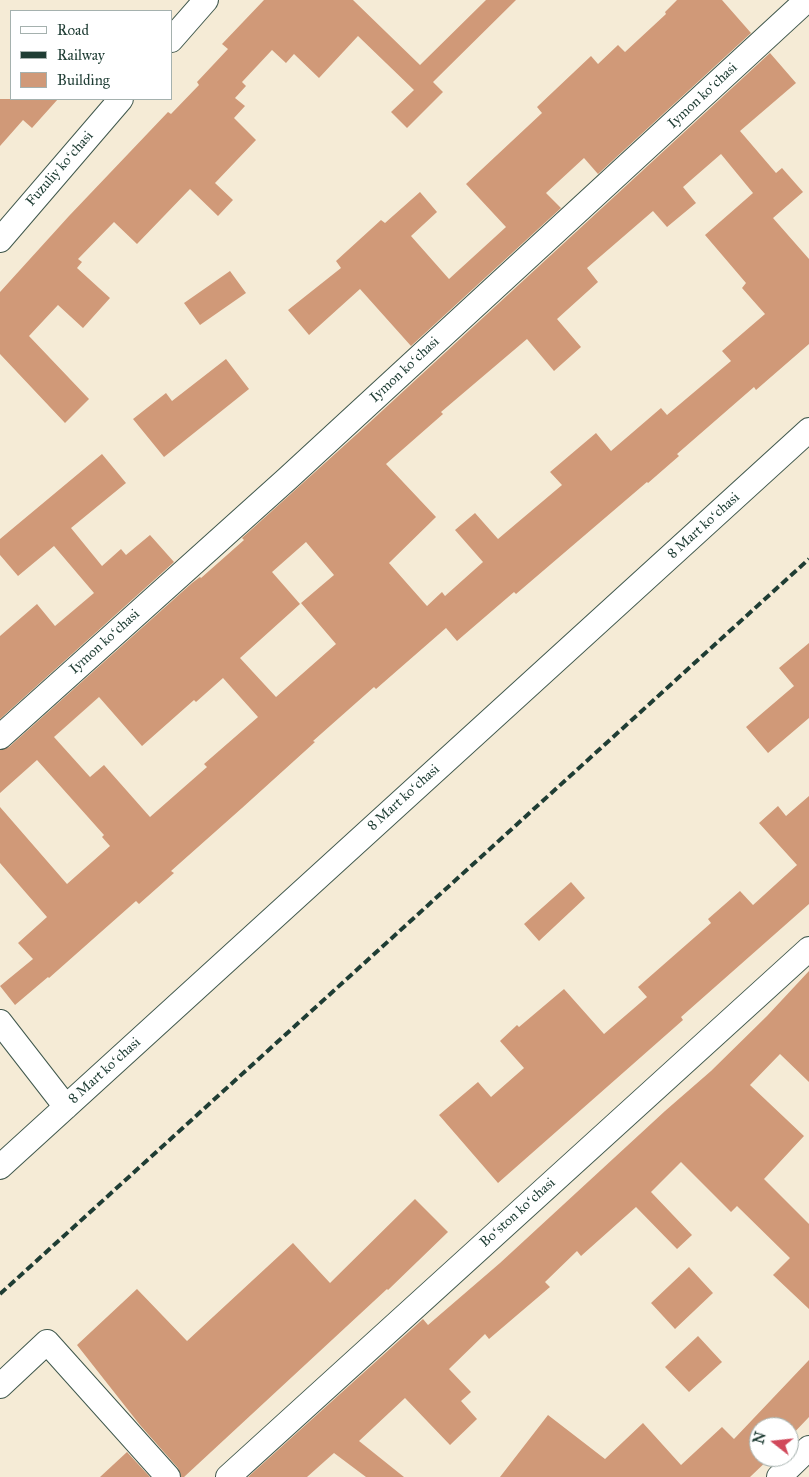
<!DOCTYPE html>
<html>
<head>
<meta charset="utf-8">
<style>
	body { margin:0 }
	#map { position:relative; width:809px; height:1477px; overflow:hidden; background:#f5ebd6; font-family:"IM FELL Great Primer",serif }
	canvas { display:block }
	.legend { position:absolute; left:10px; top:10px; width:162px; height:90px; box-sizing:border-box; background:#fff; border:1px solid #a5b1ae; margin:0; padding:6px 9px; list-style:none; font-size:15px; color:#1f3d34 }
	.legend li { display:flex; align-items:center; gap:10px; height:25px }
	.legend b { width:25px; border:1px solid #a5b1ae }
	.north { position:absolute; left:749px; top:1417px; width:50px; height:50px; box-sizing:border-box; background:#fff; border:1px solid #a5b1ae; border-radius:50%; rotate:286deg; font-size:14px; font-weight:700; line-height:20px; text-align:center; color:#1f3d34 }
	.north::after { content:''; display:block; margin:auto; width:18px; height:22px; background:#d1495b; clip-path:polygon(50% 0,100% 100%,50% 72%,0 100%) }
</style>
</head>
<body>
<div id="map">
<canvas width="809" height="1477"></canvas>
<ul class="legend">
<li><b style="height:6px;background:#fff"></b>Road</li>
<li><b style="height:6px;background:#1f3d34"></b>Railway</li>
<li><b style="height:14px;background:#d09978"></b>Building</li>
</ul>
<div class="north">N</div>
</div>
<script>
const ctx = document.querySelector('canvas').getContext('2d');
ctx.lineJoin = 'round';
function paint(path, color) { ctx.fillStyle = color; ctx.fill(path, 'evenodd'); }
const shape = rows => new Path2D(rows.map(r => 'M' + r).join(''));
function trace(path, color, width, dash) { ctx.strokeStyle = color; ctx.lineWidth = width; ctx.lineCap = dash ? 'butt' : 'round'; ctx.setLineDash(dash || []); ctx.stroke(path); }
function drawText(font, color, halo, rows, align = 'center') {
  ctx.font = font + ' "IM FELL Great Primer",serif'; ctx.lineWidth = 5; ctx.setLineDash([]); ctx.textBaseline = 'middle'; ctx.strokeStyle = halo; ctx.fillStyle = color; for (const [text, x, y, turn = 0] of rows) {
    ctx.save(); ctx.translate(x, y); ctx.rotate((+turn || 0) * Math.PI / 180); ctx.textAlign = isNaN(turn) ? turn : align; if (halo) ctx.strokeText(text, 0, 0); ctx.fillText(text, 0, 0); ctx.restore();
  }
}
paint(shape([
	[264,0,353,0,420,65,486,0,516,0,433,82,443,92,407,128,391,112,414,90,358,36,319,78,294,54,286,63,272,50,242,82,246,86,235,98,245,106,234,118,256,140,215,183,233,200,218,216,190,189,137,244,114,222,78,259,82,262,77,268,110,298,83,328,58,305,29,336,89,399,65,423,0,354,0,292,69,216,168,112,171,114,199,85,197,82,228,49,222,44],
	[677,0,722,0,751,33,598,174,584,158,546,193,561,208,411,346,360,289,309,335,288,310,341,268,336,261,381,220,385,223,420,192,437,212,411,236,449,279,506,227,466,184,542,113,537,107,591,56,598,64,618,45,625,52,666,14,665,12],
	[770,53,796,83,740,131,776,173,782,168,803,192,773,218,809,259,809,344,756,390,754,387,677,454,679,456,648,483,647,482,516,594,514,592,457,641,446,628,376,689,374,687,313,741,315,742,242,808,171,871,174,873,139,904,136,901,49,978,48,977,15,1005,0,986,33,959,18,943,47,917,0,863,0,807,67,884,110,846,102,837,104,835,37,760,0,793,0,750,9,747,192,583,200,577,201,578,244,540,242,538,357,434],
	[721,154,753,193,705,235,746,283,742,288,765,314,722,351,731,361,667,415,661,408,611,451,596,433,550,472,562,485,498,539,475,513,455,530,483,562,445,596,442,592,427,606,389,563,436,517,386,464,443,414,441,412,527,339,554,371,581,347,557,319,598,282,587,268,653,211,667,227,696,203,683,187],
	[306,542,334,575,301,603,336,644,276,697,240,658,300,604,272,572],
	[223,678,258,717,204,764,207,767,150,817,104,765,90,777,54,737,99,697,142,746,194,700,196,702],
	[0,99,58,99,32,128,23,120,0,146],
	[230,271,246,293,200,325,184,303],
	[226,359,249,389,164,457,133,419,166,393,172,401],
	[102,454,126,483,71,528,102,566,121,549,126,555,150,535,174,562,0,719,0,636,37,604,55,626,94,593,54,546,18,576,0,555,0,539],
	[809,643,809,718,768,753,746,727,794,686,779,668],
	[809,796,809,904,681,1017,683,1020,498,1183,439,1115,478,1082,491,1097,524,1068,500,1041,517,1025,519,1027,564,989,604,1034,647,997,638,987,711,923,708,919,740,891,753,905,797,865,759,823,778,806,786,816],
	[571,882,585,898,539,941,524,924],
	[809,971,809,1082,780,1054,750,1085,804,1136,764,1179,809,1224,809,1309,773,1275,790,1258,737,1206,731,1212,681,1162,651,1192,692,1235,677,1249,636,1207,581,1256,577,1251,545,1282,550,1287,489,1339,485,1334,449,1369,471,1392,461,1401,477,1419,450,1445,405,1398,359,1441,404,1477,366,1477,334,1453,307,1477,248,1477,423,1319,428,1325,500,1263,665,1111,711,1071,767,1016],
	[415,1199,448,1232,388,1290,387,1289,184,1477,181,1477,178,1468,140,1425,77,1345,137,1289,187,1341,293,1243,330,1283],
	[689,1267,713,1293,675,1329,651,1303],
	[698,1336,722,1362,689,1392,665,1367],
	[809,1360,809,1417,789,1438,789,1427,759,1427,759,1457,771,1457,750,1477,500,1477,548,1415,605,1459,643,1423,681,1465,722,1427,734,1439],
	[127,1452,150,1477,100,1477]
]), '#d09978');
const minor = shape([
	[171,40,206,0],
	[0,240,121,99],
	[0,737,287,479,807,0],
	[0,1022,66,1107],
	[0,1167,809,430],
	[0,1386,47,1342,168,1477],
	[228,1477,809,949],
	[779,1477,809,1448]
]);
trace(minor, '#3f574c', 26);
trace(minor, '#fff', 24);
trace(shape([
	[0,1294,809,559]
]), '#1f3d34', 4, [8, 4]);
drawText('14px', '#1f3d34', '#fff', [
	["Iymon koʻchasi",703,96,-43],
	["Fuzuliy koʻchasi",60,169,-49],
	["Iymon koʻchasi",405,370,-43],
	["8 Mart koʻchasi",704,526,-42],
	["Iymon koʻchasi",105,642,-42],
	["8 Mart koʻchasi",404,798,-42],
	["8 Mart koʻchasi",105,1071,-42],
	["Boʻston koʻchasi",518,1213,-42]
]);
</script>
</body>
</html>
